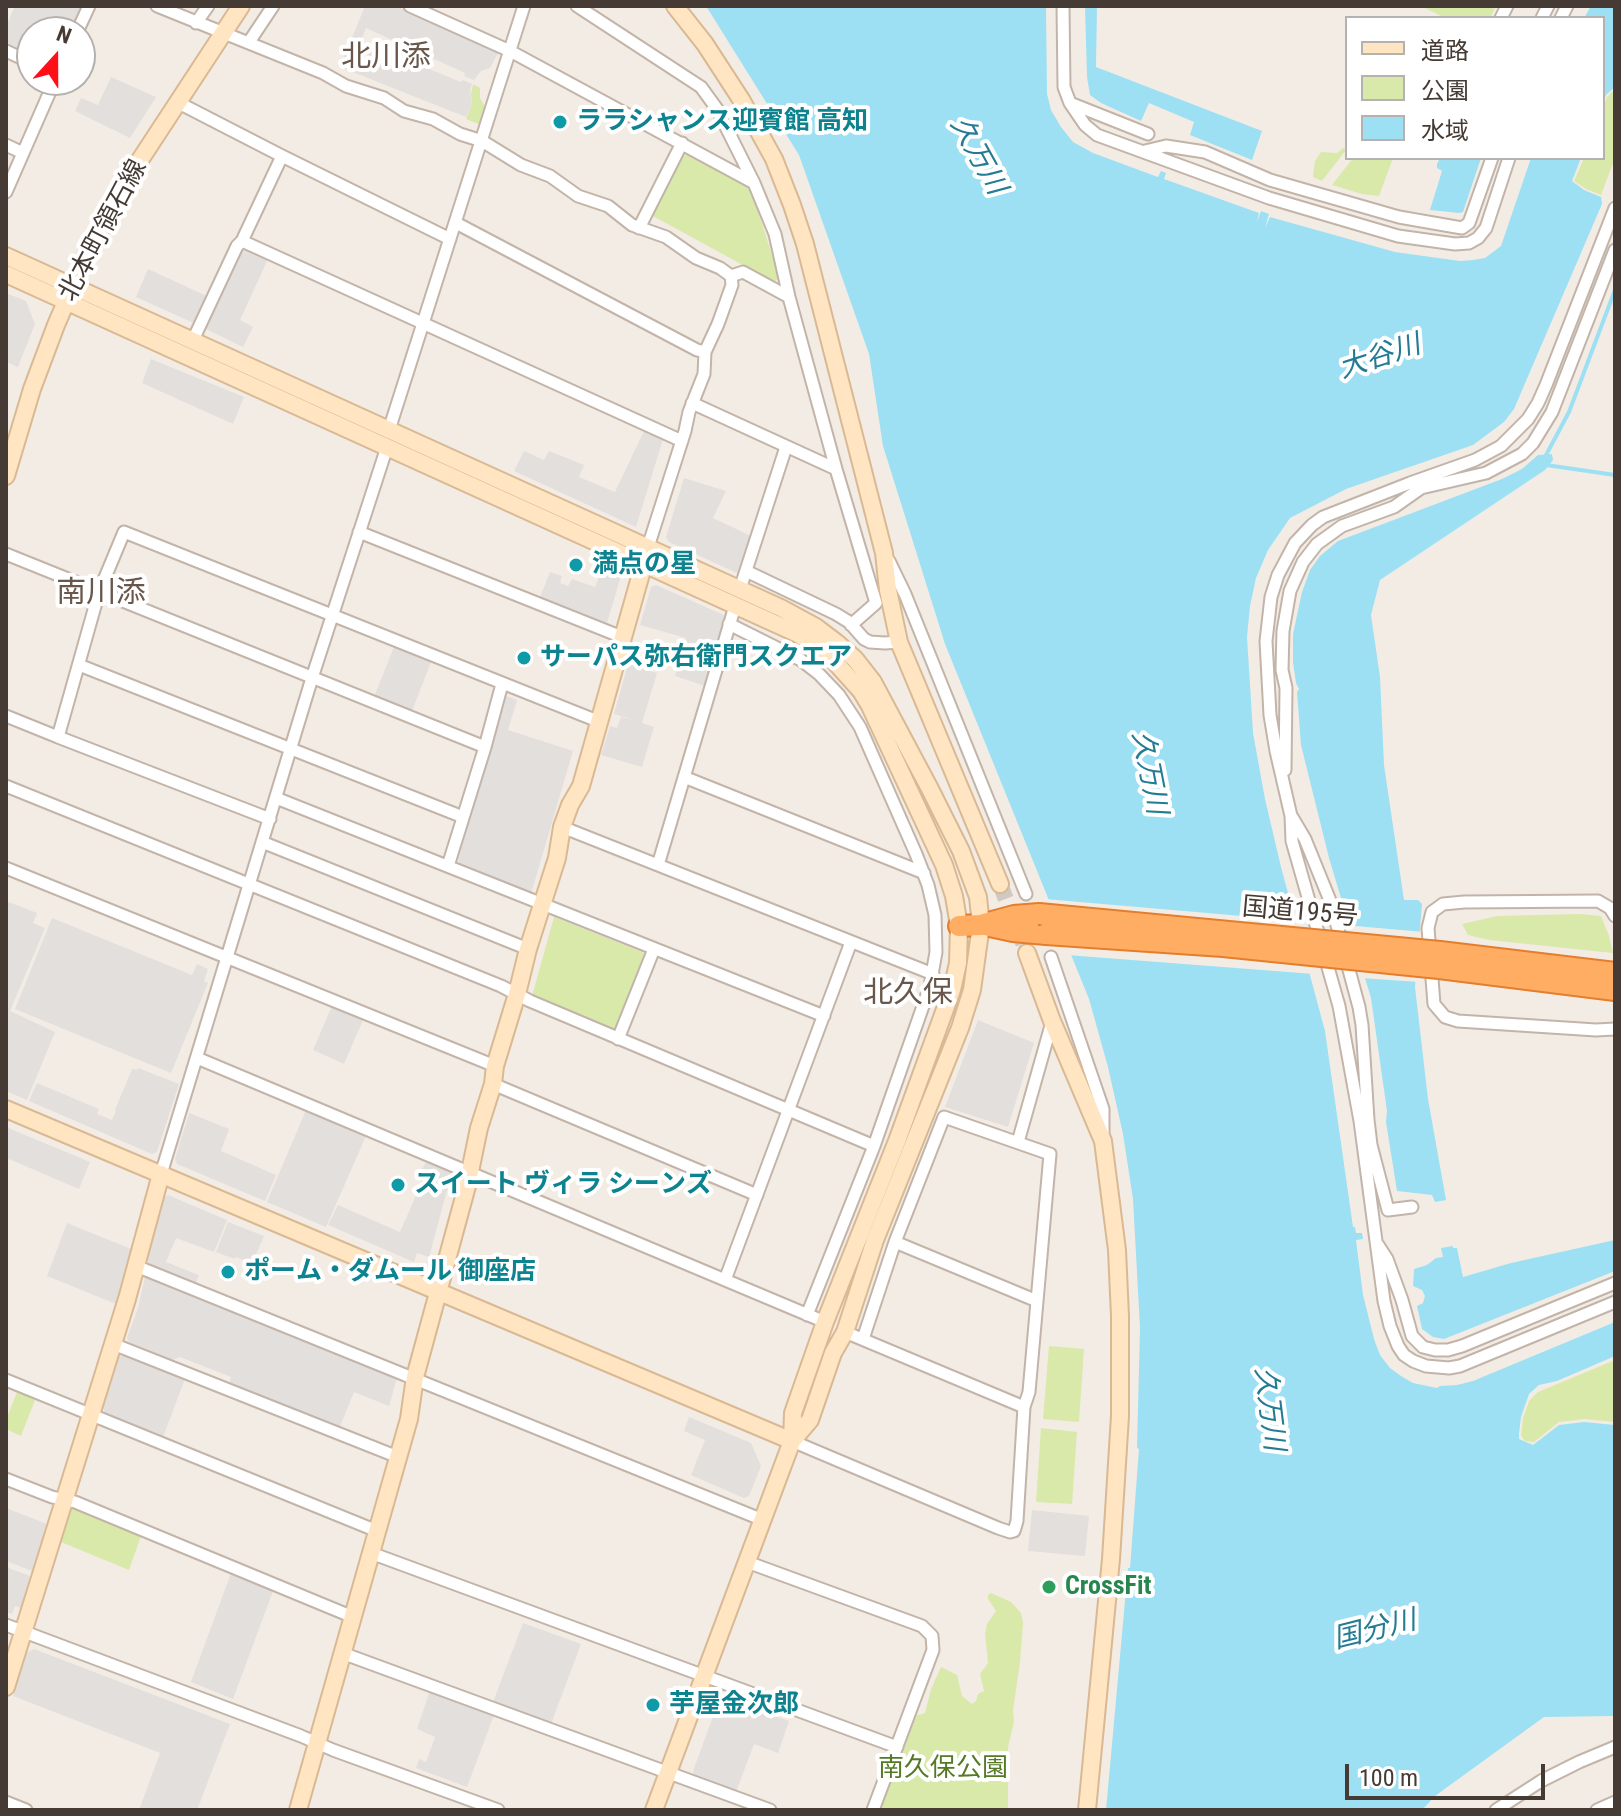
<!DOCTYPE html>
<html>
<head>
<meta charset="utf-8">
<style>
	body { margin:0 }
	#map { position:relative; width:1621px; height:1816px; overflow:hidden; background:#f3ece4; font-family:"Roboto Condensed","Noto Sans JP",sans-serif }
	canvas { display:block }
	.frame { position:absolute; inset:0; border:8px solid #453b34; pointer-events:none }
	.legend { position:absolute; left:1345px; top:16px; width:260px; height:144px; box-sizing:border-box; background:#fff; border:2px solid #b5b1ae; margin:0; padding:10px 14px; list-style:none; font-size:24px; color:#453b34 }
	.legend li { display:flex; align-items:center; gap:16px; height:40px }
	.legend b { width:40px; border:2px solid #b5b1ae }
	.north { position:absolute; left:16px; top:16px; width:80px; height:80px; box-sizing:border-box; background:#fff; border:2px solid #b5b1ae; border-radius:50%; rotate:21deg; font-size:22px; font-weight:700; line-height:32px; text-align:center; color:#453b34 }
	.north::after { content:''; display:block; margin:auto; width:28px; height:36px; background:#ff0f18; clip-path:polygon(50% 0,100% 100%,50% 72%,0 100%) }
	.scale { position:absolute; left:1345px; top:1764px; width:200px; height:36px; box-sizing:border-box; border:4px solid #453b34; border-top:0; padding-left:10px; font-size:24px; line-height:28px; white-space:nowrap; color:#453b34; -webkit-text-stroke:6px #fff; paint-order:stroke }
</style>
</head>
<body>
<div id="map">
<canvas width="1621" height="1816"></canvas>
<div class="frame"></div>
<ul class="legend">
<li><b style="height:10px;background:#ffe5c2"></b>道路</li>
<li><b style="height:22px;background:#d9e9aa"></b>公園</li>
<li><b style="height:22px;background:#9de0f3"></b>水域</li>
</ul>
<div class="north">N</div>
<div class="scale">100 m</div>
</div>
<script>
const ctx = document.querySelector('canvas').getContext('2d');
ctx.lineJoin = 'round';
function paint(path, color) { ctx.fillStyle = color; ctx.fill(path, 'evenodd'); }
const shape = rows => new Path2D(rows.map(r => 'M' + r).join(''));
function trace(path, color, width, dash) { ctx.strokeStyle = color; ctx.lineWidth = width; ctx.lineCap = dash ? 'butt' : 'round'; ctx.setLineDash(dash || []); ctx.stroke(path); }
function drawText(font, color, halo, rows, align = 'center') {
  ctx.font = font + ' "Roboto Condensed","Noto Sans JP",sans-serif'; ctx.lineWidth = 8; ctx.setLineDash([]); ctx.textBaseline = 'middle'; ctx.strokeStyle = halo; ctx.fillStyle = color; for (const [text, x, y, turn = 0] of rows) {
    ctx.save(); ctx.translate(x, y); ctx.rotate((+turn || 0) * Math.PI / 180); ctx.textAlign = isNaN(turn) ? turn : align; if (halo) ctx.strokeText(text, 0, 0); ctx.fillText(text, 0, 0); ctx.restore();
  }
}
paint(shape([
	[1421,6,1496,6,1490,18,1445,18],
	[473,84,480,88,480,98,486,108,481,125,466,119,472,103,471,94],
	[1615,89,1615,158,1601,195,1586,189,1574,181,1584,158,1603,158,1603,108,1607,97],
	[1343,148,1346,150,1322,181,1313,177,1315,161,1321,152,1337,153],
	[690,154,748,186,752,191,779,278,774,282,651,215,683,156],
	[1353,158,1393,158,1379,196,1362,194,1332,185],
	[1580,914,1601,916,1609,936,1613,953,1489,940,1468,935,1462,924,1497,916],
	[554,917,642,952,646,957,618,1026,613,1030,532,996],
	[1049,1346,1084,1349,1079,1422,1043,1419],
	[1615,1360,1615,1422,1585,1419,1559,1422,1534,1442,1525,1441,1521,1436,1523,1418,1529,1401,1538,1392],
	[17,1392,35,1400,21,1436,6,1429,6,1420],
	[1041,1428,1077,1432,1072,1504,1036,1502],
	[72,1507,141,1536,129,1570,61,1542],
	[991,1593,1011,1602,1021,1613,1023,1623,1020,1663,1013,1710,1014,1722,1008,1747,1008,1810,880,1810,911,1724,915,1716,925,1713,931,1689,941,1667,957,1675,962,1696,972,1704,976,1701,978,1694,984,1691,980,1674,988,1663,985,1634,987,1624,996,1611,988,1599,988,1595]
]), '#d9e9aa');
paint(shape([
	[15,6,82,6,70,32,32,32,32,56,6,44,6,26],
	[365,6,396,6,498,53,490,68,481,71,474,80,464,76,465,73,366,28,361,41,461,82,463,80,472,84,470,91,472,104,466,117,340,67],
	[111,77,156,97,130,138,75,111,81,98,98,105],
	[242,246,268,259,240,320,253,327,243,347,204,328],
	[148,269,209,297,196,324,136,297],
	[6,293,26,301,35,324,18,367,6,362],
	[151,359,244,397,233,424,142,383],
	[644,431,663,439,636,527,514,471,524,451,544,460,549,451,584,465,579,477,615,492],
	[684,478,726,491,713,518,751,536,739,574,669,542,666,537],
	[605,561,623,569,607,623,540,597,550,572,562,576,560,583,568,586,572,579,595,587],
	[656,585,726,616,705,686,675,676,686,638,640,625,651,587],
	[394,647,431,662,412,711,374,697],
	[628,664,657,673,642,723,654,727,642,767,601,755,610,726,617,728,621,717,637,721,614,714],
	[506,696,517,700,508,730,573,751,531,894,460,866,458,860],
	[6,901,37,913,33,923,45,928,10,1011,55,1032,27,1100,6,1091],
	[52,918,192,975,197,964,208,969,204,981,208,983,171,1073,15,1009],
	[332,1006,363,1020,344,1064,313,1050],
	[978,1020,1034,1043,1008,1127,945,1107],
	[138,1068,179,1084,157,1152,152,1154,29,1101,37,1083,99,1109,97,1114,112,1120,116,1111,115,1110,132,1069,137,1070],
	[306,1110,366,1136,326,1227,267,1202],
	[189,1113,229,1129,221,1151,276,1175,265,1201,177,1164,175,1159],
	[6,1127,90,1162,79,1189,9,1159,6,1164],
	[426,1161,452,1172,429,1257,417,1253,414,1262,328,1225,338,1205,400,1232,422,1182,418,1179],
	[168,1195,227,1220,214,1252,176,1238,166,1262,199,1275,196,1283,150,1264,147,1259,163,1198],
	[228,1222,264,1236,251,1267,242,1263,243,1260,236,1257,234,1259,216,1252],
	[67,1223,131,1249,116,1304,47,1276],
	[147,1276,397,1378,389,1406,354,1392,339,1429,229,1385,231,1377,180,1357,173,1360,129,1342,127,1338,138,1308,145,1277],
	[125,1355,185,1379,163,1437,106,1415,102,1406,118,1357],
	[689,1417,751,1443,761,1466,749,1496,744,1498,691,1475,705,1440,684,1431],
	[6,1508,47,1524,32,1571,6,1561],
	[1032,1510,1089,1516,1085,1556,1028,1551],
	[6,1567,30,1576,21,1608,15,1606,12,1614,6,1612],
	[231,1573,273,1591,233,1699,191,1682],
	[523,1623,581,1644,551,1724,493,1702],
	[34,1649,230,1724,197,1810,139,1810,160,1753,13,1696,26,1653],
	[430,1691,494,1715,467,1787,416,1768,419,1759,426,1762,435,1737,417,1729],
	[728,1699,789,1721,778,1753,754,1744,736,1792,695,1777,693,1771,718,1703]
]), '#e3dfdd');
paint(shape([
	[706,6,1046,6,1047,94,1051,110,1061,127,1073,142,1093,153,1158,177,1161,171,1166,173,1164,179,1259,213,1257,222,1261,211,1269,214,1265,228,1270,217,1395,252,1460,261,1473,260,1485,258,1501,246,1531,158,1581,158,1572,181,1584,190,1601,197,1602,204,1514,409,1504,422,1473,445,1346,489,1290,518,1268,550,1256,578,1250,606,1247,637,1253,733,1265,799,1281,867,1325,1031,1353,1227,1355,1227,1356,1233,1362,1233,1363,1239,1356,1240,1363,1295,1374,1339,1380,1355,1390,1368,1401,1376,1413,1383,1437,1388,1440,1386,1457,1385,1473,1381,1615,1322,1615,1356,1557,1381,1539,1385,1529,1394,1521,1417,1519,1434,1519,1439,1533,1445,1559,1425,1584,1422,1615,1425,1615,1716,1544,1717,1435,1796,1422,1810,1106,1810,1128,1568,1130,1568,1139,1449,1137,1448,1140,1328,1133,1199,1123,1134,1108,1067,1089,999,945,644,883,446,869,354,799,155],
	[1085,6,1097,6,1096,67,1262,131,1252,160,1190,135,1194,122,1149,103,1141,121,1101,103,1090,95,1087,77],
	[1591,6,1615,6,1615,87,1606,95,1603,103,1603,18,1584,18],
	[1440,158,1481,158,1463,212,1459,213,1430,210,1442,171,1437,168,1437,164],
	[1552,454,1553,460,1545,470,1380,580,1371,615,1380,677,1384,765,1404,900,1418,900,1422,904,1415,987,1428,1099,1446,1200,1435,1202,1432,1195,1397,1191,1386,1122,1387,1111,1371,998,1329,858,1301,745,1297,692,1299,689,1296,683,1293,662,1293,634,1302,592,1310,570,1320,556,1338,541,1502,479,1522,469,1538,455],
	[1615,1240,1615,1271,1444,1339,1433,1337,1422,1329,1417,1306,1423,1303,1425,1296,1422,1290,1413,1286,1414,1269,1427,1265,1436,1258,1443,1257,1441,1248,1453,1246,1453,1248,1457,1248,1463,1277,1511,1263]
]), '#9de0f3');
paint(shape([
	[1045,899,1300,921,1314,974,1067,955],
	[1344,925,1424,932,1420,982,1360,978]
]), '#f3ece4');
trace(shape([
	[1545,457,1569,412,1615,290],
	[1546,465,1615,475]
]), '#9de0f3', 4);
trace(shape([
	[1000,884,1027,953]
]), '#d0c9c1', 16, [16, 8]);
const street = shape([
	[157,6,323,73,346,86,384,98,404,111,433,119,460,134,482,141,521,165,550,176,578,196,608,206,632,225,666,237,696,258,720,268,731,276,732,285,718,324,705,352,704,374,689,412,685,431,648,547],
	[410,6,510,51,754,183],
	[577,6,701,87,717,109,754,183,775,234,789,297],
	[1063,6,1064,87,1070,103,1085,125,1097,135,1269,198,1398,236,1455,244,1469,243,1478,238,1486,228,1509,158],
	[1501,18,1507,6],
	[1542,18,1548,6],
	[1561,18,1567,6],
	[196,23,208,6],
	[77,32,89,6],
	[249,42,273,6],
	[6,51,32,63],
	[177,102,282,156,450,239],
	[1070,103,1148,134],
	[6,145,23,153],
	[1145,151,1166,146,1205,152,1270,180,1399,217,1462,228,1469,223,1492,158],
	[6,192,55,80],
	[1615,208,1546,385,1538,403,1528,419,1501,446,1475,460,1410,483,1323,517,1312,525,1295,543,1278,575,1271,597,1266,641,1270,715,1276,751,1291,816,1292,841,1339,1006,1360,1121,1384,1301,1390,1326,1398,1346,1404,1355,1413,1361,1426,1366,1449,1368,1460,1366,1615,1302],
	[456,223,697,350,705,352],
	[639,228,682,143],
	[242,241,682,441],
	[731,276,743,272,789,297,836,469,876,603,851,625],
	[193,340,237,246,242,241,282,156],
	[692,403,836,469],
	[389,430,524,6],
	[359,532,622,637],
	[6,554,485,747],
	[889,561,905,594,1026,894],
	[746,571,836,614,849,622,864,639,870,642,885,643,899,642],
	[740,589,786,447],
	[729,624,801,660,819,674,839,695,860,727,916,854,928,885,935,915,936,952,930,986,874,1146,807,1315],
	[79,665,463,817],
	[6,716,58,737],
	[1285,770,1286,688,1282,670,1283,631,1290,591,1303,562,1317,544,1342,526,1394,507,1421,488,1486,473,1522,454,1533,443,1552,412,1615,250],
	[684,777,924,873],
	[6,786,501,986,530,1001,874,1146],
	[276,798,824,1016],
	[1292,817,1305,839,1331,903,1359,1007,1362,1025,1368,1120,1371,1145,1388,1210,1412,1207],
	[270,819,58,737,99,592,124,532,600,722],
	[562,827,933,974],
	[262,842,528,949],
	[658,865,735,606],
	[448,866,485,747,502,684],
	[6,868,495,1066],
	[1615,916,1610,908,1598,901,1464,902,1443,904,1432,912,1428,928,1434,1004,1445,1017,1458,1021,1596,1030,1615,1029],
	[1051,957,1103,1109,1103,1136],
	[618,1039,654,949],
	[197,1058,825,1322],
	[493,1084,757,1195],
	[1018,1142,1052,1022],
	[161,1174,312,678,387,447],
	[895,1242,1037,1301],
	[1378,1245,1387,1259,1402,1300,1412,1336,1423,1347,1435,1350,1448,1350,1462,1346,1615,1283],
	[136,1266,763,1520],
	[725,1280,851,942],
	[845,1332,1024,1407],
	[113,1344,398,1457],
	[6,1380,377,1531],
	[792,1441,998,1528,1010,1532,1014,1531,1017,1521,1024,1407,1029,1392,1050,1154,944,1117,895,1242,863,1339],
	[6,1479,52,1497,75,1502,353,1617],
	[371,1553,897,1747],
	[747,1562,922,1626,932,1636,933,1650,873,1810],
	[6,1625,301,1736,333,1750,498,1810],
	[342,1653,770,1810],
	[6,1802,26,1810],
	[1496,1810,1541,1781,1579,1762,1615,1747],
	[1597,1810,1615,1802]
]);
const secondary = shape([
	[675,6,705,44,742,101,774,159,792,205,805,244,884,553,888,590,899,642,1000,884],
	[6,256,781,608,816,627,837,643,855,659,873,682,930,789,961,851,978,897,981,925,972,990,960,1028,875,1240,845,1332,833,1353,810,1420,792,1441],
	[6,274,798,634,820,648,834,661,861,691,870,706,944,865,954,896,959,926,958,963,952,990,897,1141,825,1322,793,1413,792,1441,654,1810],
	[6,476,32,389,56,325,85,258,140,160,241,6],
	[1027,953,1052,1021,1103,1141,1117,1250,1120,1316,1120,1416,1111,1559,1087,1810],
	[6,1109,792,1441],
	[6,1687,127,1299,161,1174],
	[298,1810,409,1419,415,1377,467,1186,479,1128,493,1084,495,1066,517,994,528,949,557,858,562,827,570,805,581,786,646,556]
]);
const highway = shape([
	[985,925,1013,931,1046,934],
	[959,926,981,925,1014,916,1039,914],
	[1440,952,1615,973],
	[1439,968,1615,990]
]);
trace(street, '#c2b4a9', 15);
trace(secondary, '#d9b993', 20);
trace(highway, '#e47e2d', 24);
trace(street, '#fff', 11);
trace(secondary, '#ffe5c2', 16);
trace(highway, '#ffad63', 20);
const highwayBridge = shape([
	[1039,914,1440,952],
	[1046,934,1223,946,1439,968]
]);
trace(highwayBridge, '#e47e2d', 24, []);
trace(highwayBridge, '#ffad63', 20);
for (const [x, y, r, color] of [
	[560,122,8,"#0f9aa8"],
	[576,565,8,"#0f9aa8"],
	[524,658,8,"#0f9aa8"],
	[398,1185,8,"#0f9aa8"],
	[228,1272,8,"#0f9aa8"],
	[1049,1587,8,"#2e9e5b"],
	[653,1705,8,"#0f9aa8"]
]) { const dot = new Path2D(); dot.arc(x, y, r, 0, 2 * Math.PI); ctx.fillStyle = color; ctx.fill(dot); trace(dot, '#fff', 3); }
drawText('bold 26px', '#0d838f', '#fff', [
	["ララシャンス迎賓館 高知",576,122],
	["満点の星",592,565],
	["サーパス弥右衛門スクエア",540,658],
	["スイート ヴィラ シーンズ",414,1185],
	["ポーム・ダムール 御座店",244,1272],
	["芋屋金次郎",669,1705]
], 'left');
drawText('26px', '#453b34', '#fff', [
	["北本町領石線",104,231,-62],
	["国道195号",1300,913,5]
]);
drawText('bold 26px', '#27864d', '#fff', [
	["CrossFit",1065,1587]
], 'left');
drawText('26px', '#557925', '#fff', [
	["南久保公園",943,1769]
]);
drawText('italic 28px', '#237b94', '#fff', [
	["久万川",977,156,61],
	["大谷川",1380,358,-18],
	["久万川",1148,773,79],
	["久万川",1268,1409,83],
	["国分川",1375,1631,-14]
]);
drawText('30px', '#68574a', '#fff', [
	["北川添",386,58],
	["南川添",101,594],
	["北久保",908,994]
]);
</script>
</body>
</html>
